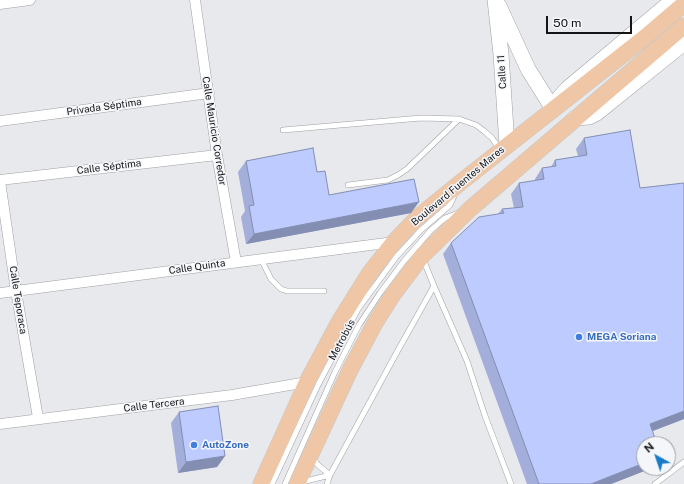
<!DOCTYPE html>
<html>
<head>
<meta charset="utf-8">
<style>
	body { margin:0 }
	#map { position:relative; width:684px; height:484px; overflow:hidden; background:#e7e9ec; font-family:"Public Sans",sans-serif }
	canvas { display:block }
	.north { position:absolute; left:636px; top:436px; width:40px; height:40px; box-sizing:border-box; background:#f5f6fa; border:1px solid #9b9c9f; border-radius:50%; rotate:320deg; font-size:11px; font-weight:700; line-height:16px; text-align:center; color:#141516 }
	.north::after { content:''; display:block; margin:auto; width:14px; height:18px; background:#177cc7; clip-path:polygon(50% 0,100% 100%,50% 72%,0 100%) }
	.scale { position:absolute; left:546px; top:16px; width:86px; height:18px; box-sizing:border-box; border:2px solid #141516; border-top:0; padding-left:5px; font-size:12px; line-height:14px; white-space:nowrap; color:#141516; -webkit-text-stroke:3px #f5f6fa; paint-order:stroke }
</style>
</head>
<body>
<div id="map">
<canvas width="684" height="484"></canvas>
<div class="north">N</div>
<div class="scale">50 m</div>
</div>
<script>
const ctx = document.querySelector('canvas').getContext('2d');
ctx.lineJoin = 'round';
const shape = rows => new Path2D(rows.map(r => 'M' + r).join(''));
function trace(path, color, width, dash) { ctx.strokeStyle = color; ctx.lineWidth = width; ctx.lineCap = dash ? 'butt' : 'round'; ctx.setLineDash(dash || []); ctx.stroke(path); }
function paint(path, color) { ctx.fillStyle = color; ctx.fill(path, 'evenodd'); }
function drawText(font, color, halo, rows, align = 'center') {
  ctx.font = font + ' "Public Sans",sans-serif'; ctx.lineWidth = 3; ctx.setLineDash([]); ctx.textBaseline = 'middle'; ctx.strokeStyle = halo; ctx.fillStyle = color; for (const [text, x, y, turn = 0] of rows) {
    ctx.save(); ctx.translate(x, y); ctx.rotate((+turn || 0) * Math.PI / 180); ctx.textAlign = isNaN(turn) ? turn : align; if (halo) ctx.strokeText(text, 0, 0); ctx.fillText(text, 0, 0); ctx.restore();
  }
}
const lane = shape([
	[283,130,421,118,459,119,476,125,484,131,492,138,500,150],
	[348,185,388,180,398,175,407,169,459,119],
	[261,259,271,279,281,289,287,291,324,291],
	[434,286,467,361,485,416,511,484],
	[313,458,318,465,330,475],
	[302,482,330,475],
	[272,484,318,385,358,309,397,256,421,230,450,205,455,194],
	[285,484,335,372,359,325,380,293,404,261,431,230,445,218,458,213],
	[327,484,330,475,397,352,434,286,423,259],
	[655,484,684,462]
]);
const street = shape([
	[195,0,217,155,236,262],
	[0,4,30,0],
	[0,121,209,93],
	[0,180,217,155],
	[0,181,16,291,38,418],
	[0,293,394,242],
	[0,424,232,395,307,382]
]);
const secondary = shape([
	[495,0,501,54,507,145],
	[499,6,528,69,553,109],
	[557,106,559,98,567,89,673,0],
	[575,118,589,117,597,113,684,43]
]);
const primary = shape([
	[261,484,307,382,339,322,369,274,394,242,418,217,461,182,644,38,684,4],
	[297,484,350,370,375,323,394,293,422,256,470,209,684,26]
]);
trace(lane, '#9fa0a3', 6);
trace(street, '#9fa0a3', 11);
trace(secondary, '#9fa0a3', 16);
trace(primary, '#c7c7c7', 17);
trace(lane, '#fff', 5);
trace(street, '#fff', 10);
trace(secondary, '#fff', 15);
trace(primary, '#efc7a6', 16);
paint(shape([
	[584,138,640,188,684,419,653,431,644,468,652,468,611,484,527,484,443,254,451,243,498,214,502,209,514,208,511,194,519,183,535,181,535,179,542,168,551,167,555,160,578,156,576,149],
	[246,161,317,172,329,195,411,213,246,244,241,217,245,211,238,172],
	[179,412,225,456,217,467,178,473,171,423]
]), '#a3afda');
paint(shape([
	[419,202,411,213,246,244,254,234],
	[684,411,684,419,642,435,650,424],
	[225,456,217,467,178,473,186,462],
	[644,463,644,468,652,468,611,484,591,484]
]), '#848eb2');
const building = shape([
	[630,130,640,188,684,183,684,411,650,424,657,444,644,444,644,463,591,484,539,484,451,243,479,217,504,213,502,209,523,207,519,183,544,179,542,168,556,166,555,160,587,155,584,138,630,130],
	[313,148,317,172,325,171,329,195,414,179,419,202,254,234,249,206,254,205,246,161,313,148],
	[218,406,225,456,186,462,179,412,218,406]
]);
paint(building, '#bdcbfe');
trace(building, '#848eb2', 1);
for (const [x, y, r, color] of [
	[579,337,4,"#3f7fe0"],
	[194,445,4,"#3f7fe0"]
]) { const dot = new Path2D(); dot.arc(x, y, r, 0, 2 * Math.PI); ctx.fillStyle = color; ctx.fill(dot); trace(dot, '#f5f6fa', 1.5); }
drawText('10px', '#141516', '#f5f6fa', [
	["Calle 11",502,72,-94],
	["Privada Séptima",104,107,-8],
	["Calle Mauricio Corredor",214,131,81],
	["Calle Séptima",109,167,-7],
	["Boulevard Fuentes Mares",458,186,-40],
	["Calle Quinta",197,267,-8],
	["Calle Teporaca",18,300,81],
	["Metrobús",342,340,-62],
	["Calle Tercera",154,405,-7]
]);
drawText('bold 10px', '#366cbe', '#f5f6fa', [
	["MEGA Soriana",587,337],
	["AutoZone",202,445]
], 'left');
</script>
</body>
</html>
